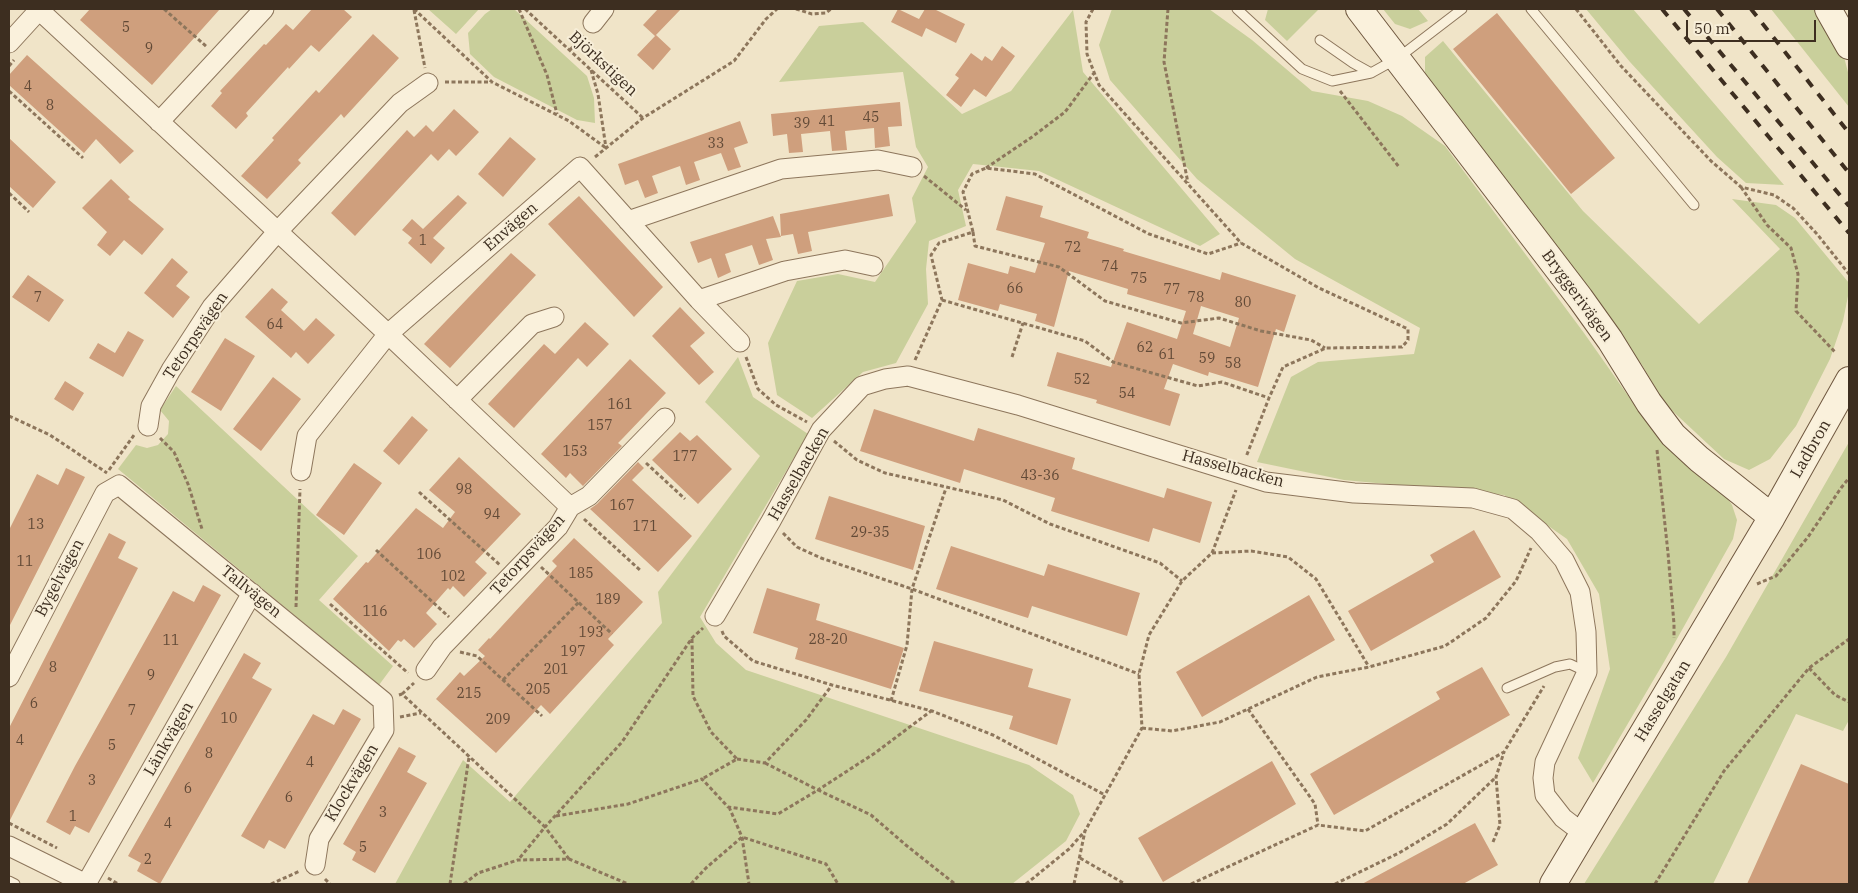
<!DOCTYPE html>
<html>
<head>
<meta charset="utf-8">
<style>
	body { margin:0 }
	#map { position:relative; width:1858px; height:893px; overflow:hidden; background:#f0e4c8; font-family:"IBM Plex Serif",serif }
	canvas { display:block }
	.frame { position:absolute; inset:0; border:10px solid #3d2e20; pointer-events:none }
	.scale { position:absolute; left:1686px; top:20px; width:130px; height:22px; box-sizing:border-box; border:2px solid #3d2e20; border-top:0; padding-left:6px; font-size:15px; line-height:18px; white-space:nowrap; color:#3d2e20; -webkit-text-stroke:4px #f7eed8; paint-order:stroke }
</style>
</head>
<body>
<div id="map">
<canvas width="1858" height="893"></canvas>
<div class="frame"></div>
<div class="scale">50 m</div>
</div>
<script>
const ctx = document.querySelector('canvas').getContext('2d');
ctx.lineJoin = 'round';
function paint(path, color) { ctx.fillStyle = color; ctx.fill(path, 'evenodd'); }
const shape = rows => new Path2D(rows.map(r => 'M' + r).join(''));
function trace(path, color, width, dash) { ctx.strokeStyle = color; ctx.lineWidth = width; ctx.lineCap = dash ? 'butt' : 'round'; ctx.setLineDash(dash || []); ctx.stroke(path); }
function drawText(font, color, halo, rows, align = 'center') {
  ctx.font = font + ' "IBM Plex Serif",serif'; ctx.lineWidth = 4; ctx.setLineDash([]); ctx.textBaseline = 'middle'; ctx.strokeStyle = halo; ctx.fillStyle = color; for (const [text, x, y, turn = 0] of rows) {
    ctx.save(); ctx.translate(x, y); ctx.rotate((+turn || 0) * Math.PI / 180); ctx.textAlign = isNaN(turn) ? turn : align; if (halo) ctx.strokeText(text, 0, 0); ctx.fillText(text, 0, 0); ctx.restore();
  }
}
paint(shape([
	[428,9,479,9,456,34],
	[492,9,514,9,587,76,594,98,595,123,577,120,494,77,470,54,468,33,485,14],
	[1112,9,1209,9,1252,40,1312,91,1368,101,1402,116,1445,146,1584,333,1643,417,1671,449,1722,490,1732,505,1737,520,1733,539,1664,662,1593,783,1578,758,1610,669,1599,594,1567,539,1504,495,1344,480,1257,462,1291,377,1318,362,1414,354,1420,328,1295,259,1197,179,1110,80,1099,45],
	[1268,9,1319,9,1287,41,1265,20],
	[1383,9,1418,9,1428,21,1410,29,1395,24],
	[1586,9,1633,9,1784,185,1746,183,1717,157,1630,62],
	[1771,9,1816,9,1844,57,1849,76,1849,107],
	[1073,10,1083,72,1220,234,1200,246,1039,171,973,164,958,190,966,226,929,241,926,269,928,304,896,363,863,372,812,418,777,395,768,343,797,281,838,274,875,282,916,222,912,198,928,167,916,147,903,72,779,82,819,26,863,22,962,114,1011,91],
	[1443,41,1583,211,1699,324,1780,249,1732,199,1776,205,1795,218,1849,283,1849,291,1843,321,1830,359,1796,426,1770,459,1749,470,1724,459,1665,404,1642,365,1425,74,1425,57],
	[738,357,753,397,808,434,700,617,716,643,746,670,1029,765,1073,795,1080,814,1066,841,1012,884,395,884,463,760,510,802,662,623,658,592,760,456,705,402],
	[176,386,358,556,319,600,393,666,379,685,118,469,136,445,147,448,158,445,168,434,169,421,160,410],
	[1849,442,1849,720,1843,731,1796,714,1713,884,1584,884,1726,657]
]), '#c9cf9b');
paint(shape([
	[90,9,220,9,152,85,80,20],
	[312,9,343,9,352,17,319,52,311,45,289,69,288,67,246,113,248,116,236,129,211,106,222,93,220,91,264,44,266,45,286,24,293,30],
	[658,9,681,9,655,36,643,25],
	[898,9,919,19,925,9,934,9,965,24,956,43,926,28,922,37,891,22],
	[1497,13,1615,158,1571,194,1453,49],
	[373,34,399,58,344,118,341,114,298,160,301,163,267,199,241,176,274,140,272,138,316,90,319,93],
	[656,35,671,49,653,70,637,55],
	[1002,46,1015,56,986,97,974,89,961,107,946,95,959,78,955,75,971,53,982,61,985,56,992,61],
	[27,55,134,151,120,164,96,139,84,153,9,85,9,75],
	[900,102,902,126,888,127,890,146,875,148,874,128,845,131,847,150,832,151,830,131,801,134,803,152,789,153,787,134,773,136,771,114],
	[454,109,479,132,456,156,449,149,438,161,431,154,355,236,331,213,407,130,414,137,426,125,433,132],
	[740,121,748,143,734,148,741,167,728,171,721,153,694,162,700,180,686,185,680,166,652,176,658,193,645,198,638,180,625,185,618,164],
	[510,137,536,159,503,197,478,174],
	[9,138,56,182,33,208,9,186],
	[111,179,130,197,128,199,164,229,142,255,124,240,110,256,97,245,107,232,82,208],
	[889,194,893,216,808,232,812,251,798,254,793,234,781,236,780,214],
	[458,195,467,203,433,238,445,248,431,264,408,243,412,238,402,230,412,219,423,229],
	[579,196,663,287,634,317,548,224],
	[1006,196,1043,206,1040,217,1089,232,1087,238,1124,249,1123,251,1220,280,1222,272,1296,295,1284,332,1276,329,1258,387,1209,372,1208,376,1173,364,1164,389,1180,394,1170,426,1096,403,1097,400,1047,386,1057,352,1111,367,1127,322,1177,339,1186,311,1127,294,1128,289,1069,271,1054,327,1035,321,1037,314,1000,304,998,311,958,300,968,263,1008,274,1010,266,1035,273,1045,243,996,230],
	[1201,306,1239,318,1230,347,1193,334],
	[773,216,781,237,766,239,773,260,759,265,752,245,725,254,731,272,718,278,711,258,698,263,690,242],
	[511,253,536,275,450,368,424,344],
	[172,258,188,272,176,286,190,297,173,318,144,293],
	[28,275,64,300,49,322,12,297],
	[272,288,288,302,281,310,304,331,316,318,335,335,308,364,296,352,291,358,245,317],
	[680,307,705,333,690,346,714,372,699,385,652,336],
	[585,322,609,344,587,367,578,358,514,428,488,404,544,344,555,354],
	[128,331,144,340,123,377,89,358,98,343,115,353],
	[225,338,255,356,221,411,191,392],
	[630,359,666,393,623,438,618,443,622,446,583,486,570,473,566,478,541,454],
	[273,377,301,399,261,451,233,429],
	[65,381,84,393,73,411,54,399],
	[874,409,974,441,978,428,1075,458,1072,469,1164,498,1167,488,1212,502,1200,543,1153,528,1149,542,1051,511,1055,498,964,469,960,483,860,451],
	[412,416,428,430,399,465,383,451],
	[680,432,690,441,697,435,732,469,698,504,652,460],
	[459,457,521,514,475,562,487,573,464,597,453,586,450,590,448,588,426,613,437,624,414,648,404,639,401,642,398,640,389,651,333,599,366,562,368,563,416,508,443,528,455,512,429,490],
	[638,462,644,468,632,480,692,536,658,572,590,509,597,504],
	[354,463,382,483,344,535,316,515],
	[66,468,85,477,9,627,9,530,37,474,58,485],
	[829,496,925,526,913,570,815,539],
	[1474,530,1501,577,1371,651,1348,611,1434,562,1430,555],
	[109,533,126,542,118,558,138,568,9,822,9,728],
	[574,538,643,602,608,639,614,645,550,714,541,705,496,753,436,699,460,672,464,676,485,656,478,650,489,638,490,639,557,566,552,561],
	[951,546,1044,576,1048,564,1140,593,1127,636,1032,606,1028,618,936,589],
	[203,585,221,595,89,833,75,826,70,835,46,822,75,766,173,591,194,602],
	[767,588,820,604,816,620,904,648,891,689,795,659,798,648,753,633],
	[1309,595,1335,640,1202,717,1176,672],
	[934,641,1033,669,1028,687,1071,699,1057,745,1009,729,1013,716,919,691],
	[244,653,261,663,252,678,272,689,160,884,137,871,141,863,128,856],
	[1482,667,1510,715,1334,815,1310,774,1440,699,1436,692],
	[343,709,361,719,285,849,269,840,264,849,241,836,313,714,334,725],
	[399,747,416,756,407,772,427,783,375,873,352,860,356,852,343,844],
	[1272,761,1296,804,1163,882,1138,838],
	[1801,764,1849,784,1849,884,1747,884],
	[1475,823,1498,865,1463,884,1362,884]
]), '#cf9f7d');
const lane = shape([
	[1237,9,1302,69,1332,81,1371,73,1398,58,1462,9],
	[1531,9,1694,205],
	[1320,40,1353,63,1371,73],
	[1507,688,1555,667,1570,664,1587,672],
	[9,881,15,884]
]);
const street = shape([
	[38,9,388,334,570,507,558,527,442,647,426,670],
	[593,23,604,9],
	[9,43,40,9],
	[159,122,264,9],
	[628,221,781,169,878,160,912,167],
	[699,300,785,271,845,260,873,266],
	[457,400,532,324,554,317],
	[148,426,151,406,171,370,212,307,278,231,400,103,428,83],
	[301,471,307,436,388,334,580,167,699,300,740,342],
	[570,507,589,496,665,418],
	[715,616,771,521,821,430,862,386,885,379,908,376,1018,405,1266,482,1354,493,1473,498,1513,509,1539,531,1564,560,1580,592,1586,632,1587,672,1545,762,1543,778,1545,795,1563,818,1584,834],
	[9,677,105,493,119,485,383,701,384,730,319,839,315,865],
	[9,846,86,884],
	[86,884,252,593]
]);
const secondary = shape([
	[1359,9,1580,298,1610,340,1649,403,1673,435,1699,459,1772,517],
	[1828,9,1849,46],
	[1553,884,1772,517,1849,380]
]);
trace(lane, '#8d765c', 11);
trace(street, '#8d765c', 21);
trace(secondary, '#6f573f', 28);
trace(shape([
	[164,9,207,47],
	[414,9,492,82,569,121,606,148],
	[519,9,547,75,557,114],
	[525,9,643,118],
	[796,9,812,14,826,13,831,9],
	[1093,9,1086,22,1087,54,1099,85,1241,243,1319,288,1408,329,1408,340,1402,347,1326,348,1283,367,1269,398,1246,457],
	[1168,9,1164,62,1188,183],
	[1576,9,1621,66,1711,161,1741,187,1774,195,1793,208,1817,234,1849,274],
	[414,10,425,68],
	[570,50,583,35],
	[9,66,14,60],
	[591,70,598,94,606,148],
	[445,82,492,82],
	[9,91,83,158],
	[1340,91,1399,167],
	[595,157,643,118,734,61,766,19,777,9],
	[986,168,1032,137,1065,112,1094,73],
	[924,176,966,210],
	[1741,187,1767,225,1791,248,1798,274,1796,311,1835,352],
	[9,193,29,212],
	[973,232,975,246,1059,267,1105,301,1181,323,1219,318,1261,331,1311,340,1325,348],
	[942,300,1085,341,1113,362,1198,386,1222,382,1269,398],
	[746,357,758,389,776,405,807,422],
	[1012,357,1023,323],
	[915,360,942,300,931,255,939,243,973,232,963,192,972,174,986,168,1035,174,1149,234,1208,254,1241,243],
	[9,416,50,435,107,473],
	[160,438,174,452,188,484,202,529],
	[834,441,857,460,885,473,1003,500,1050,524,1160,563,1182,581],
	[1657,450,1668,553,1674,624,1674,638],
	[646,463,685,499],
	[109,470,134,435],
	[419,492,500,565],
	[584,519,641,571],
	[783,533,797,547,821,558,912,589,1139,674],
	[376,550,449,617],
	[1212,553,1251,551,1288,557,1316,579,1369,667],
	[541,567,612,634],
	[1757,584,1776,576,1808,537,1841,488,1849,478],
	[330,604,408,673],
	[296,607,300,489],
	[722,631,724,636,753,661,832,685,932,711,993,735,1105,795],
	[692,639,693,696,711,732,737,759,702,779],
	[460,652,477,656,542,716],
	[1809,668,1835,695,1849,702],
	[503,680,579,602],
	[402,694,414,683],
	[399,695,402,694,545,827,518,860],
	[891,701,907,645,912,589,946,488],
	[1248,709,1315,804,1318,825],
	[400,717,421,713],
	[1142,728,1172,731,1220,722,1317,677,1369,667,1445,646,1486,618,1516,581,1531,548],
	[737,759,765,763,806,720,832,685],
	[765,763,818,790,875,753,931,711],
	[729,807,742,837,749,884],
	[556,816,628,804,702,779,728,807,778,814,818,790,871,815,907,846,955,884],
	[9,823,57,848],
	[1493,842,1500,825,1496,777,1504,752],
	[1080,858,1125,884],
	[569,859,545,827,622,742,692,638,703,628],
	[108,878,118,884],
	[325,879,330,884],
	[271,884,300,871],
	[450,884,469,757],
	[464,884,478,873,518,860,569,859,628,884],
	[691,884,706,868,742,837,826,864,838,884],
	[1026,884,1069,849,1085,831],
	[1074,884,1085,831,1142,728,1139,674,1149,635,1182,581,1212,553,1236,490],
	[1191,884,1318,825,1365,831,1504,752,1544,686],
	[1335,884,1399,853,1447,824,1496,777],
	[1655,884,1724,771,1809,668,1849,639]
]), '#8d765c', 3, [4, 2.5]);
trace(lane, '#faf1dc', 9);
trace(street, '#faf1dc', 19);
trace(secondary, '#faf1dc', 26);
trace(shape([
	[1662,9,1849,233],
	[1684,9,1849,206],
	[1717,9,1849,173],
	[1751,9,1849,133]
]), '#3d2e20', 4, [9, 9]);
drawText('14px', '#624a37', null, [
	["5",126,28],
	["9",149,49],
	["4",28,87],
	["8",50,106],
	["45",871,118],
	["41",827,122],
	["39",802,124],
	["33",716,144],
	["1",423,241],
	["72",1073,248],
	["74",1110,267],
	["75",1139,279],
	["66",1015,289],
	["77",1172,290],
	["7",38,298],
	["78",1196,298],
	["80",1243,303],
	["64",275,325],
	["62",1145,348],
	["61",1167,355],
	["59",1207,359],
	["58",1233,364],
	["52",1082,380],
	["54",1127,394],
	["161",620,405],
	["157",600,426],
	["153",575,452],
	["177",685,457],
	["43-36",1040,476],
	["98",464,490],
	["167",622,506],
	["94",492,515],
	["13",36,525],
	["171",645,527],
	["29-35",870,533],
	["106",429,555],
	["11",25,562],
	["185",581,574],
	["102",453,577],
	["189",608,600],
	["116",375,612],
	["193",591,633],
	["28-20",828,640],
	["11",171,641],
	["197",573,652],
	["8",53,668],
	["201",556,670],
	["9",151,676],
	["205",538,690],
	["215",469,694],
	["6",34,704],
	["7",132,711],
	["10",229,719],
	["209",498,720],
	["4",20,741],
	["5",112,746],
	["8",209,754],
	["4",310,763],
	["3",92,781],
	["6",188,789],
	["6",289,798],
	["3",383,813],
	["1",73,817],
	["4",168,824],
	["5",363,848],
	["2",148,860]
]);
drawText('16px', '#3d2e20', '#f7eed8', [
	["Björkstigen",603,64,43],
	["Envägen",511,227,-41],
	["Bryggerivägen",1577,296,54],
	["Tetorpsvägen",196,336,-56],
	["Ladbron",1811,449,-60],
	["Hasselbacken",1233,469,15],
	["Hasselbacken",799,474,-60],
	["Tetorpsvägen",528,555,-48],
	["Bygelvägen",60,578,-62],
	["Tallvägen",251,592,39],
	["Hasselgatan",1663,701,-59],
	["Länkvägen",169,739,-60],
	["Klockvägen",352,783,-59]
]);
</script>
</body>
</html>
